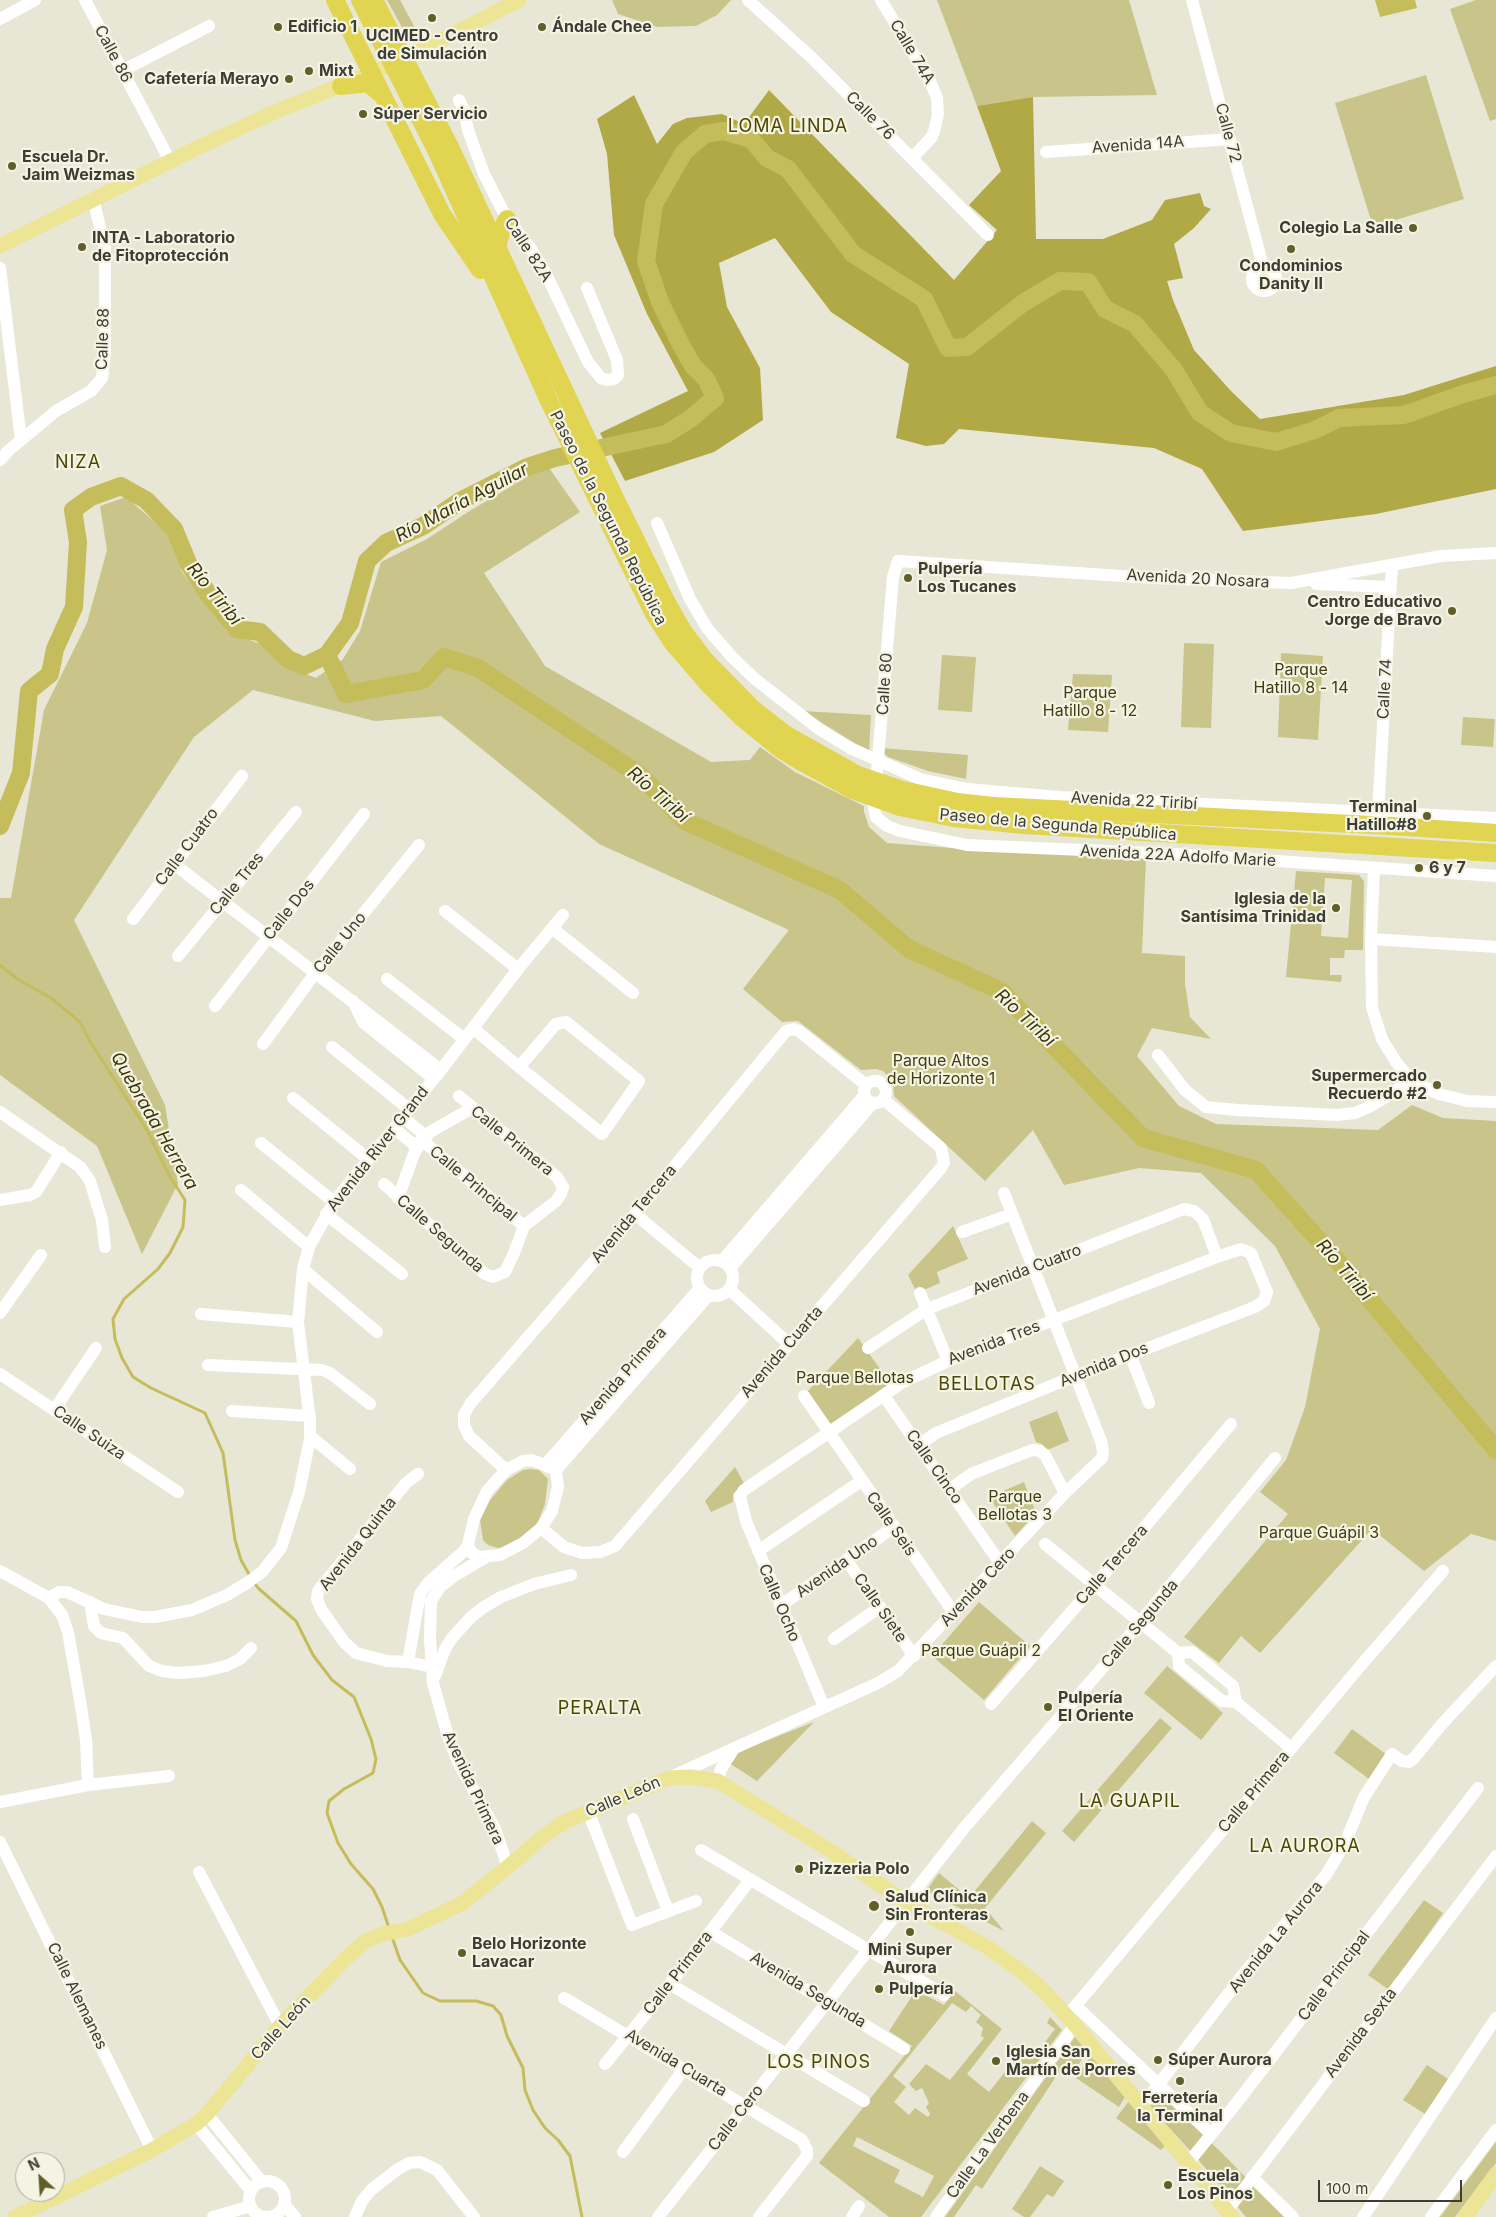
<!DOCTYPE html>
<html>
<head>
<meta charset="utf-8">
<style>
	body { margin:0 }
	#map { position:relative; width:1496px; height:2217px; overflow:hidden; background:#e8e7d6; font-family:Inter,sans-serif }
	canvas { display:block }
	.north { position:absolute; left:15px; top:2152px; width:50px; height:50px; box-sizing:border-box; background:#f5f4e3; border:1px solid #abab9e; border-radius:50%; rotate:334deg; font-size:14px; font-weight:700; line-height:20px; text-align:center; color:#3d3d36 }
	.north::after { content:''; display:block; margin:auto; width:18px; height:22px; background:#625e2a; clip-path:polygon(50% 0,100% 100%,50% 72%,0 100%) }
	.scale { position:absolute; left:1318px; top:2180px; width:144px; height:22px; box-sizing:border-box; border:2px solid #3d3d36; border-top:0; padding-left:6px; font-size:15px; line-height:18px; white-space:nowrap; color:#3d3d36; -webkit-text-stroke:4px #f5f4e3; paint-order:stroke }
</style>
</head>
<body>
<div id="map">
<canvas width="1496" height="2217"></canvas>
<div class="north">N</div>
<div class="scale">100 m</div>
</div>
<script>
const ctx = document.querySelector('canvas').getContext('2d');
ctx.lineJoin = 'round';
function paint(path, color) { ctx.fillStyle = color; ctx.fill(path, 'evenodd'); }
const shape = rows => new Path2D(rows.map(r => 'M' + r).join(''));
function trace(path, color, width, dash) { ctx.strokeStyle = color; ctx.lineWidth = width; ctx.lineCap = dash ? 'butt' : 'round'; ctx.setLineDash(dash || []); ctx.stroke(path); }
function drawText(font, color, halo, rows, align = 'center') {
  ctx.font = font + ' Inter,sans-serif'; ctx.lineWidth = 4.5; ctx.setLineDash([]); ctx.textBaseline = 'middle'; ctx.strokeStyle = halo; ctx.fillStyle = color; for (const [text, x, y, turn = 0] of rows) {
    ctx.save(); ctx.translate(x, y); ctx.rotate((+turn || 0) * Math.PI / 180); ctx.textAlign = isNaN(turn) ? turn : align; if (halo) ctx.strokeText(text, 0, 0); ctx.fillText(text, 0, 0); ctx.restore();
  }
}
paint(shape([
	[387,0,400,0,420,37,410,42],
	[612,0,731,0,717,15,696,26,657,27,618,14],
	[937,0,1129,0,1157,95,1034,97,977,106],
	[1476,0,1496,0,1496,119,1490,121,1450,9],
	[1426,75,1464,199,1373,227,1335,103],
	[547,465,580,512,484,573,545,666,711,762,750,760,760,747,795,772,864,806,864,812,869,827,887,843,991,851,1146,857,1142,953,1185,956,1185,984,1190,1017,1211,1039,1152,1028,1137,1056,1179,1106,1216,1124,1378,1130,1412,1105,1443,1118,1496,1121,1496,1541,1471,1534,1424,1571,1372,1529,1260,1653,1241,1636,1219,1663,1184,1637,1288,1514,1260,1492,1286,1460,1305,1407,1320,1329,1275,1246,1201,1173,1139,1168,1064,1185,1033,1130,985,1181,894,1096,893,1083,883,1071,876,1069,861,1070,798,1021,782,1022,743,989,789,930,599,844,441,716,375,721,253,690,194,737,74,920,165,1105,178,1184,142,1254,97,1146,0,1075,0,898,11,898,44,710,87,623,107,550,100,506,126,497,165,531,182,572,227,631,260,644,289,667,316,678,343,659,360,631,381,562,427,539,468,512],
	[1184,643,1214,644,1211,728,1181,727],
	[1281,653,1323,656,1318,740,1278,737],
	[942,655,976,657,972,712,938,710],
	[1073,674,1112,675,1108,732,1068,730],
	[803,711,871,715,869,752],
	[1463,717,1495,719,1493,747,1461,745],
	[882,748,968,755,966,779,928,771,888,757,883,752],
	[1296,871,1359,875,1364,881,1363,950,1345,950,1344,958,1330,958,1330,975,1342,975,1341,982,1286,977],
	[1325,878,1352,880,1348,938,1321,936],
	[953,1226,968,1259,937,1272,940,1283,917,1293,908,1275],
	[858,1338,890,1383,831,1427,807,1392],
	[1057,1411,1069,1441,1047,1450,1042,1444,1036,1442,1029,1422],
	[735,1467,744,1483,733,1494,733,1502,711,1512,705,1501],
	[530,1469,539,1470,548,1479,545,1504,538,1522,533,1530,508,1546,498,1548,488,1545,483,1540,480,1520,490,1500,507,1480,523,1470],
	[1024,1482,1036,1513,1015,1536,989,1497],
	[979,1602,1030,1646,984,1700,932,1656],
	[1167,1666,1223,1713,1201,1740,1144,1693],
	[1160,1718,1172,1728,1074,1842,1062,1831],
	[814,1722,757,1781,729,1763,735,1753],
	[1352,1729,1387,1755,1369,1779,1334,1753],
	[1032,1821,1046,1833,985,1908,1004,1931,926,1891,939,1873,969,1898],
	[1424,1900,1443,1913,1389,1990,1368,1975],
	[916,1990,944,2005,955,1991,1002,2029,967,2074,989,2092,1025,2047,1036,2054,1055,2029,1047,2023,1050,2017,1062,2030,921,2217,889,2217,819,2163,912,2046,889,2031],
	[952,2003,966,2012,971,2006,981,2015,976,2022,983,2028,981,2036,984,2038,950,2080,926,2064,909,2084,916,2091,922,2088,929,2103,926,2107,930,2114,928,2117,915,2108,909,2115,894,2102,906,2087,893,2076],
	[857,2137,934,2176,923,2197,894,2182,900,2170,853,2146],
	[1075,2037,1087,2051,1072,2075,1061,2069,982,2189,976,2185,954,2217,945,2217],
	[1091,2055,1125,2097,1119,2107,1076,2078],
	[1427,2065,1448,2079,1425,2114,1403,2100],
	[1160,2094,1222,2153,1284,2217,1246,2217,1196,2157,1149,2106],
	[1129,2101,1165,2146,1161,2150,1116,2118],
	[1496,2142,1496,2163,1455,2217,1440,2217],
	[1040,2166,1064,2181,1053,2197,1047,2194,1030,2217,1024,2217,1012,2209]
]), '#c8c48a');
paint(shape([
	[769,90,954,280,997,230,969,205,1001,171,977,106,1033,97,1036,239,1103,239,1152,220,1165,200,1200,193,1204,206,1211,209,1194,228,1174,244,1183,278,1167,281,1173,300,1194,350,1231,391,1260,419,1404,395,1496,366,1496,489,1376,514,1243,531,1202,469,1154,448,959,429,944,444,926,446,896,438,909,364,831,312,775,238,719,263,727,307,760,368,763,420,714,452,625,481,600,433,688,391,647,314,614,235,607,154,597,119,634,95,657,144,673,124,687,118,722,114,744,124]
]), '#b1a846');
paint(shape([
	[1375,0,1415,0,1417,8,1380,17]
]), '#c5bc5b');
trace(shape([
	[0,965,19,980,51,998,80,1022,91,1043,147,1130,169,1175,185,1200,183,1227,170,1253,158,1269,124,1299,113,1319,115,1339,122,1358,133,1377,151,1388,205,1413,223,1453,235,1540,241,1560,250,1576],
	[253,1581,258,1588,296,1621,313,1655,332,1680,354,1697,371,1739,376,1759,373,1773,344,1789,329,1801,327,1813,338,1843,351,1864,373,1889,382,1907,389,1928],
	[392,1937,400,1960,423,1993,440,2001,476,2001,493,2006,501,2015,507,2036,523,2068,525,2090,533,2110,545,2128,558,2140,570,2156,582,2217]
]), '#c5bc5b', 3);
trace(shape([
	[327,655,346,694,423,680,444,657,478,668,641,776,685,821,840,890,909,949,1001,991,1143,1138,1256,1170,1340,1264,1496,1450],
	[0,826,21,773,29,691,50,674,55,649,74,607,78,542,73,510,91,497,121,486,146,500,174,529,188,563,209,595,237,629,260,632,288,659,304,666,327,655,350,623,367,561,386,543,423,526,460,501,527,467,555,458,666,434,690,419,715,398,706,379,693,366,681,345,660,302,646,261,654,204,684,152,705,134,724,131,751,139,767,158,788,169,853,254,924,299,948,348,967,347,1023,303,1060,281,1088,282,1105,309,1135,324,1174,370,1200,413,1231,433,1276,442,1315,430,1339,418,1404,415,1463,394,1496,385]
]), '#c5bc5b', 18);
trace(shape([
	[85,0,170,161],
	[748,0,811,57,988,235],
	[881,0,930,81,937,98,938,114,934,132,931,138,912,158],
	[1192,0,1263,266],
	[0,19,35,0],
	[122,71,209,26],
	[459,100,464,110,468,130,484,174,507,219,530,247,545,272,588,362,601,378,607,380,614,379,618,375,617,360,587,288],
	[1046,152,1230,139],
	'1252 279a12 12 0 1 1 24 0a12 12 0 1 1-24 0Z',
	[0,268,21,440],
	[0,460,8,451,56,411,91,391,102,378,105,353,105,249,93,198],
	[657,523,690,599,707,628,732,657,755,679,819,729,850,748,920,779,967,789,1059,797,1496,818],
	[1496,553,1441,556,1291,583,1152,578,898,561,893,577,874,807,876,817,887,826,900,831,967,845,1175,854,1496,876],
	[1316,584,1390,587],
	[1378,814,1392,565],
	[174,864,441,1070],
	[1374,868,1371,939,1372,1008,1382,1039,1396,1062,1412,1081,1439,1094,1467,1101,1496,1102],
	[445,911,518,969],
	[133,919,242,776],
	[552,928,633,993],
	[1371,939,1496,947],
	[178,956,296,812],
	[387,979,464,1039],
	[353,1001,363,1022,434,1079],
	[215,1006,364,814],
	[473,1028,519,1067,602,1134,639,1081,566,1022,556,1024,519,1067],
	[263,1044,316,972,419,845],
	[332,1047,409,1109],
	[1158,1055,1185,1090,1206,1107,1237,1110,1337,1115,1355,1113,1369,1107,1412,1081],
	'864 1092a11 11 0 1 1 22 0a11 11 0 1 1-22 0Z',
	[293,1098,368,1159],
	[0,1112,80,1167,90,1181,102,1220,105,1247],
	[403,1117,422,1133,423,1141,524,1226],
	[394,1128,413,1144,423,1141],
	[261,1143,334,1202],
	[384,1184,485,1274,493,1277,505,1272,514,1253,524,1226,556,1201,561,1194,563,1187,557,1177,459,1096],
	[241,1190,309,1247],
	[398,1198,415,1151,430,1132,472,1108],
	[0,1200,30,1195,36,1192,61,1152],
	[326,1214,402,1274],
	[635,1214,700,1268],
	[962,1232,1012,1214],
	'697 1278a18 18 0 1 1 36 0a18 18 0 1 1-36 0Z',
	[722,1261,864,1096],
	[730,1268,873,1103],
	[303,1269,377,1332],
	[729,1289,789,1344],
	[920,1293,948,1361],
	[0,1313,41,1255],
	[201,1314,298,1322],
	[868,1348,927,1309,1184,1209,1194,1211,1203,1219,1217,1257,1241,1249,1251,1253,1267,1292,1264,1301,1255,1307,1075,1376,936,1433,919,1445],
	[1130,1354,1149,1403],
	[208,1365,322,1370,330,1373,370,1404],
	[0,1374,178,1492],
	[804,1396,954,1613],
	[884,1396,1000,1563],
	[54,1410,96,1348],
	[232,1411,310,1416],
	[310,1436,350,1469],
	[532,1460,556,1470,558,1487,552,1511,541,1528,523,1543,500,1555,478,1557,471,1552,468,1545,474,1519,487,1491,506,1470,523,1461,532,1460],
	[546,1464,700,1288],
	[506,1470,469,1436,464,1425,464,1415,470,1404,635,1214,786,1031,793,1029,799,1031,866,1085],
	[556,1470,709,1295],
	[418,1474,406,1483,318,1591,317,1599,321,1609,344,1642,356,1653,387,1661,408,1662,432,1667],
	[949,1490,971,1474,1032,1450,1040,1451,1045,1455,1065,1493],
	[541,1528,564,1547,582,1553,600,1552,615,1546,941,1168,944,1163,941,1148,883,1099],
	[1045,1544,1178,1653,1192,1652,1233,1686,1236,1702],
	[758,1551,861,1481],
	[486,1557,454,1576,440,1587,431,1601,430,1639,433,1683,449,1740,459,1764,495,1829,508,1867],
	[847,1561,914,1656],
	[0,1571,49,1598,62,1615,68,1632,81,1706,86,1740,88,1785],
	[49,1598,59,1592,67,1592,104,1609,142,1617,155,1617,192,1610,227,1595,247,1583,262,1572,281,1548,299,1492,310,1439,310,1421,298,1322,303,1269,309,1247,334,1202,441,1070,518,969,563,915],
	[90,1602,94,1626,101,1633,123,1638,149,1666,162,1671,178,1673,204,1671,226,1666,240,1659,251,1648],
	[780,1606,894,1527],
	[834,1639,880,1607],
	[1178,1653,1179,1666,1222,1701,1236,1702,1291,1748],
	[408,1662,420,1594,428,1583,464,1551,468,1545],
	[435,1676,445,1649,452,1638,471,1617,484,1607,501,1597,534,1584,571,1575],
	[991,1704,1133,1541,1231,1424],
	[824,1707,746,1521,740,1496,744,1490,903,1382,948,1361,1217,1257],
	[673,1776,878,1683,898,1671,1065,1493,1102,1458,1103,1451,1101,1441,1004,1193],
	[718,1781,721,1769,733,1750],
	[0,1802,88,1785,169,1776],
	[588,1811,632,1925,696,1901],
	[633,1819,668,1911],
	[0,1842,152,2150],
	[701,1850,944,1995],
	[199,1872,280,2026],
	[711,1932,904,2049],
	[670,1984,864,2101],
	[564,1998,802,2140,807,2150,807,2156,759,2217],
	[1076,2006,1211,2134],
	[1067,2016,1362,1664,1443,1571],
	[605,2064,670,1984,750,1880],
	[1141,2107,1249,1967,1326,1875,1345,1843,1364,1797,1392,1754,1402,1761,1409,1762,1414,1758,1442,1724,1496,1666],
	[207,2114,262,2182],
	[196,2124,251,2191],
	[623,2152,684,2069],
	[1188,2163,1235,2105,1478,1788],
	[1252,2177,1293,2217],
	'249 2199a18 18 0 1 1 36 0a18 18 0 1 1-36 0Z',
	[284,2204,295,2217],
	[1227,2211,1496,1856],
	[213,2217,251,2206],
	[355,2217,362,2201,371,2190,398,2169,409,2163,420,2162,437,2170,474,2217],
	[658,2217,965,1827,1104,1666,1275,1458],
	[852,2217,859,2206],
	[936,2217,1075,2025],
	[1363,2217,1496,2018],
	[1431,2217,1496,2130]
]), '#fff', 12);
trace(shape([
	[0,246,197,148,270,114,372,73,434,44,519,0],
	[15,2217,152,2150,196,2124,207,2114,280,2026,344,1960,365,1941,383,1934,408,1929,461,1904,508,1867,541,1838,564,1822,669,1778,690,1777,718,1781,834,1853,905,1902,987,1947,1021,1971,1043,1990,1075,2025,1232,2217],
	[1465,2217,1496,2174]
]), '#ece596', 15);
trace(shape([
	[335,0,442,214,480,270],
	[360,0,437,152,548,399,654,614,672,642,710,686,741,717,779,748,800,761,853,790,900,807,954,818,1024,825,1496,853],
	[374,0,451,149,614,496,667,603,683,631,704,659,752,708,785,734,858,775,903,790,957,802,994,806,1392,826,1496,833],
	[341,86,368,83,383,96],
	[497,247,502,229,507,219]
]), '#e0d450', 18);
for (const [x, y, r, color] of [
	[432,18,5,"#625e2a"],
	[278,27,5,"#625e2a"],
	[542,27,5,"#625e2a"],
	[309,71,5,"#625e2a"],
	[289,79,5,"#625e2a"],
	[363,114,5,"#625e2a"],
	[12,166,5,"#625e2a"],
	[1413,228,5,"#625e2a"],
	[82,247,5,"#625e2a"],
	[1291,249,5,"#625e2a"],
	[908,578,5,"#625e2a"],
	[1452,611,5,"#625e2a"],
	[1427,816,5,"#625e2a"],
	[1419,868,5,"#625e2a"],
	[1336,908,5,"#625e2a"],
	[1437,1085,5,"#625e2a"],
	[1048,1707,5,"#625e2a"],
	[799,1869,5,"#625e2a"],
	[874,1906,6,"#625e2a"],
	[910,1932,5,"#625e2a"],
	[462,1953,5,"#625e2a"],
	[879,1989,5,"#625e2a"],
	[1158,2060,5,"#625e2a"],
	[996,2061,5,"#625e2a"],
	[1180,2081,5,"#625e2a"],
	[1168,2185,5,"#625e2a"]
]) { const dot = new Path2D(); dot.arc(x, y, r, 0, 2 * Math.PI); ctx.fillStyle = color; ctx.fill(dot); trace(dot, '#f5f4e3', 2); }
drawText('bold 16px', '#3d3d36', '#f5f4e3', [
	["Edificio 1",288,27],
	["Ándale Chee",552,27],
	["UCIMED - Centro",432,36,"center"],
	["de Simulación",432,54,"center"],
	["Mixt",319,71],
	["Cafetería Merayo",279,79,"right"],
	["Súper Servicio",373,114],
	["Escuela Dr.",22,157],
	["Jaim Weizmas",22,175],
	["Colegio La Salle",1403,228,"right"],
	["INTA - Laboratorio",92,238],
	["de Fitoprotección",92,256],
	["Condominios",1291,266,"center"],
	["Danity II",1291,284,"center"],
	["Pulpería",918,569],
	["Los Tucanes",918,587],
	["Centro Educativo",1442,602,"right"],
	["Jorge de Bravo",1442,620,"right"],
	["Terminal",1417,807,"right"],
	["Hatillo#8",1417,825,"right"],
	["6 y 7",1429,868],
	["Iglesia de la",1326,899,"right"],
	["Santísima Trinidad",1326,917,"right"],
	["Supermercado",1427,1076,"right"],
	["Recuerdo #2",1427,1094,"right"],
	["Pulpería",1058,1698],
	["El Oriente",1058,1716],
	["Pizzeria Polo",809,1869],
	["Salud Clínica",885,1897],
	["Sin Fronteras",885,1915],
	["Belo Horizonte",472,1944],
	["Lavacar",472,1962],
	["Mini Super",910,1950,"center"],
	["Aurora",910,1968,"center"],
	["Pulpería",889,1989],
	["Iglesia San",1006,2052],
	["Martín de Porres",1006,2070],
	["Súper Aurora",1168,2060],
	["Ferretería",1180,2098,"center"],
	["la Terminal",1180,2116,"center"],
	["Escuela",1178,2176],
	["Los Pinos",1178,2194]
], 'left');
drawText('16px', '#3d3d36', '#f5f4e3', [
	["Calle 74A",912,52,59],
	["Calle 86",113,54,62],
	["Calle 76",870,116,45],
	["Calle 72",1228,133,75],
	["Avenida 14A",1138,145,-4],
	["Calle 82A",528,250,57],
	["Calle 88",103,339,-88],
	["Paseo de la Segunda República",608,518,63],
	["Avenida 20 Nosara",1198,579,3],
	["Calle 80",885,684,-86],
	["Calle 74",1385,689,-87],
	["Avenida 22 Tiribí",1134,801,3],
	["Paseo de la Segunda República",1058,825,5],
	["Calle Cuatro",187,847,-53],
	["Avenida 22A Adolfo Marie",1178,856,3],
	["Calle Tres",237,884,-51],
	["Calle Dos",289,910,-52],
	["Calle Uno",340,943,-51],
	["Calle Primera",512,1141,39],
	["Avenida River Grand",378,1149,-52],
	["Calle Principal",473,1184,40],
	["Avenida Tercera",634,1214,-50],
	["Calle Segunda",440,1234,41],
	["Avenida Cuatro",1027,1270,-21],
	["Avenida Tres",994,1343,-21],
	["Avenida Cuarta",782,1352,-49],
	["Avenida Dos",1104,1365,-22],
	["Avenida Primera",623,1376,-49],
	["Calle Suiza",89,1433,34],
	["Calle Cinco",934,1467,55],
	["Calle Seis",891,1524,55],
	["Avenida Quinta",358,1544,-52],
	["Calle Tercera",1112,1565,-49],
	["Avenida Uno",837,1567,-35],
	["Avenida Cero",978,1587,-47],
	["Calle Ocho",779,1603,67],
	["Calle Siete",880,1608,55],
	["Calle Segunda",1140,1624,-50],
	["Avenida Primera",473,1788,65],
	["Calle Primera",1254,1792,-50],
	["Calle León",623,1797,-23],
	["Avenida La Aurora",1276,1937,-51],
	["Calle Primera",678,1973,-52],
	["Calle Principal",1334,1976,-53],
	["Avenida Segunda",808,1990,31],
	["Calle Alemanes",77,1996,64],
	["Calle León",281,2028,-48],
	["Avenida Sexta",1361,2033,-53],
	["Avenida Cuarta",676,2063,31],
	["Calle Cero",736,2118,-52],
	["Calle La Verbena",988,2145,-54]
]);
drawText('16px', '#403d13', '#f5f4e3', [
	["Parque",1301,670],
	["Hatillo 8 - 14",1301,688],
	["Parque",1090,693],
	["Hatillo 8 - 12",1090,711],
	["Parque Altos",941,1061],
	["de Horizonte 1",941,1079],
	["Parque Bellotas",855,1378],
	["Parque",1015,1497],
	["Bellotas 3",1015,1515],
	["Parque Guápil 3",1319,1533],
	["Parque Guápil 2",981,1651]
]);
ctx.letterSpacing = '1px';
drawText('18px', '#4d4705', '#f5f4e3', [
	["LOMA LINDA",788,127],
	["NIZA",78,463],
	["BELLOTAS",987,1385],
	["PERALTA",600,1709],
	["LA GUAPIL",1130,1802],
	["LA AURORA",1305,1847],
	["LOS PINOS",819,2063]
]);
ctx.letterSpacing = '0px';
drawText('italic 18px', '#3b370d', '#f5f4e3', [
	["Río María Aguilar",462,503,-28],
	["Río Tiribí",214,594,51],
	["Río Tiribí",658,795,41],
	["Río Tiribí",1025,1018,43],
	["Quebrada Herrera",154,1121,60],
	["Río Tiribí",1344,1270,49]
]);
</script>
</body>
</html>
